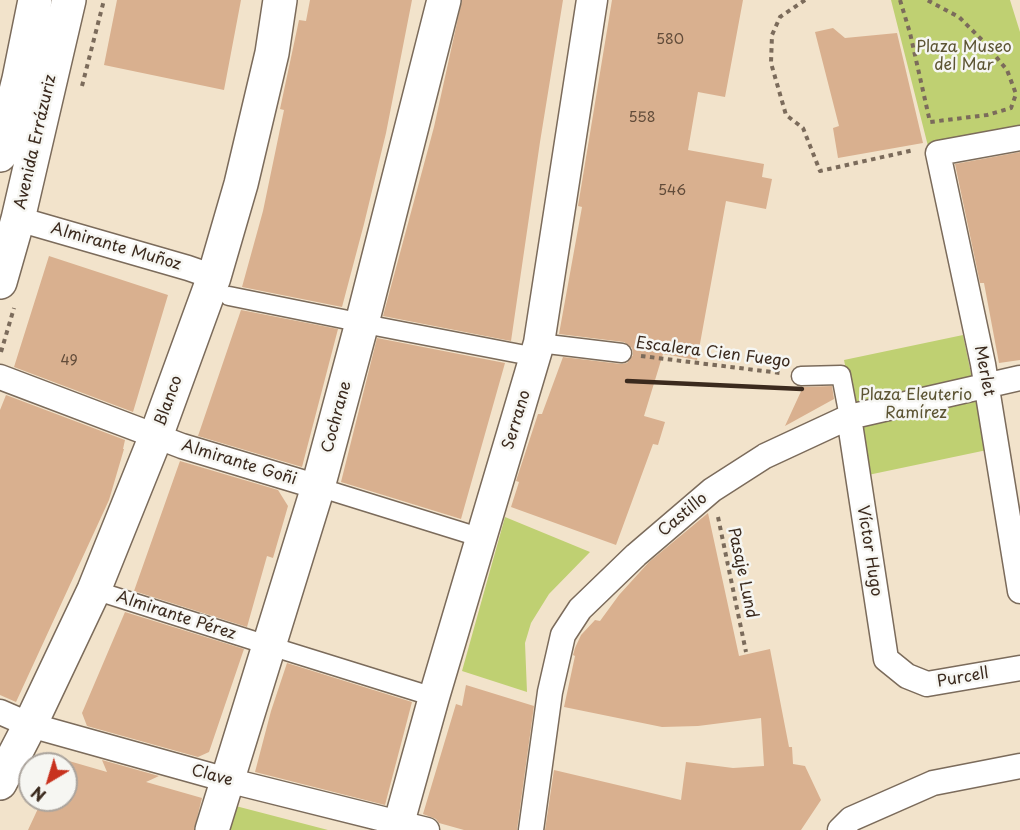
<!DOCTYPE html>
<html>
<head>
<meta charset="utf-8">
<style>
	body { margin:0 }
	#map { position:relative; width:1020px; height:830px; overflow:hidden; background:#f2e3cb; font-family:"Playpen Sans",sans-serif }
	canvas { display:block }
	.north { position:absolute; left:18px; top:752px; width:60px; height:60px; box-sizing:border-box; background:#f6f6f2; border:2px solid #aba49d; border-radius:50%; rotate:218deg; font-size:16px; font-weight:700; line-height:24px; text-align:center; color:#3b2a1e }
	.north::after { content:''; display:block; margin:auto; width:21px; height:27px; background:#c8321e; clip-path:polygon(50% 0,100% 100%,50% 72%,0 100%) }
</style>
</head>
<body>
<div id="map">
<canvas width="1020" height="830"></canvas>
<div class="north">N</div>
</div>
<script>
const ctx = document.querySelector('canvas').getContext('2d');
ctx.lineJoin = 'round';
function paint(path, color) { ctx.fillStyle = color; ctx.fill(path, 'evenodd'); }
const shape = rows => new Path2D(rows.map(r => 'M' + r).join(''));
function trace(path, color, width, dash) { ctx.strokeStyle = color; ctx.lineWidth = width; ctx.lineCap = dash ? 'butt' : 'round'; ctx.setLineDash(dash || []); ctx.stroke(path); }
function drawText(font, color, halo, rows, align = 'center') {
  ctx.font = font + ' "Playpen Sans",sans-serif'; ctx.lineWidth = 5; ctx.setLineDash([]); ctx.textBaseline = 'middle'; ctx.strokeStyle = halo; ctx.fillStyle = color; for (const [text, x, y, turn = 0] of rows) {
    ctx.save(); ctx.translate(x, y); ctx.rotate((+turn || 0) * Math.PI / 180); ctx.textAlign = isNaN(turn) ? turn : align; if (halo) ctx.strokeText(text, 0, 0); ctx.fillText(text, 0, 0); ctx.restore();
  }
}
paint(shape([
	[891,0,1010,0,1020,32,1020,134,929,150],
	[963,335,987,450,868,475,844,360],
	[505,517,590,552,549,594,531,623,525,643,527,692,462,671],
	[228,804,328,830,221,830]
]), '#bfd072');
paint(shape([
	[117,0,241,0,224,90,104,65],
	[310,0,412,0,386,133,364,224,342,307,242,287,263,211,284,110,280,109,299,20,306,21],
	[462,0,563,0,540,142,511,341,383,316,434,127],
	[612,0,743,0,725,97,698,92,688,150,764,164,762,177,772,179,766,209,726,201,697,360,663,354,644,416,665,422,658,445,653,444,616,545,511,507,519,482,516,481,538,414,542,414,563,357,621,364,627,363,633,355,632,348,624,342,559,334,582,207,578,206],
	[833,28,845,38,897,33,923,143,838,158,833,128,839,126,815,32],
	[1020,152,1020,360,999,363,984,283,980,283,955,164],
	[49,256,168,295,133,412,14,367],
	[241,310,338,329,302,467,198,436],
	[377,338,505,363,461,519,341,482],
	[832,386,834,399,785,426,803,387],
	[6,395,125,440,123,449,124,449,109,500,16,702,0,695,0,410],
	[180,461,278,490,288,506,273,558,267,556,247,627,134,591],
	[708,513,739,656,770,649,789,747,792,747,793,764,805,766,821,800,801,830,545,830,554,770,681,800,686,762,733,768,764,766,761,718,698,726,662,727,564,707,575,656,573,655,575,648,581,635,595,620,600,621,619,595,649,562],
	[125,612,244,649,209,752,198,757,87,726,82,713],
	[287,663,412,702,385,805,255,772,271,711],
	[466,685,534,706,517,830,464,830,439,823,436,819,423,814,456,704,462,706],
	[62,759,107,772,102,760,159,776,146,782,202,798,194,830,28,830,42,800,66,800,66,764,60,764]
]), '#d9b08f');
const pedestrian = shape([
	[229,296,348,320],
	[375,326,536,357],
	[539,343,622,353],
	[801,376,841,375,849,417],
	[318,487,482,538],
	[94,590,258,642],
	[283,650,434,697]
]);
const minor = shape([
	[1020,138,938,153,983,364,1020,591],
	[18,219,188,268,214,277],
	[0,377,182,446,318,487],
	[849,417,886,659,907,676,927,684,1020,668],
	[0,712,30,725,227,780,427,830],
	[531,830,550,692,563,635,580,609,636,555,712,490,765,456,849,417,1020,378],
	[840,830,851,819,933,783,1020,766]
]);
const tertiary = shape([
	[397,830,434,697,539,343,592,0]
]);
const secondary = shape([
	[212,830,318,487,362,323,444,0]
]);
const primary = shape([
	[0,155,19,79,35,0],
	[0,282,18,219,69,0],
	[0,783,30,725,94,590,156,436,214,277,241,184,272,53,280,0]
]);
trace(pedestrian, '#7b6b5b', 21);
trace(minor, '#7b6b5b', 27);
trace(tertiary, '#7b6b5b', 33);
trace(secondary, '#7b6b5b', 36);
trace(primary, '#7b6b5b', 36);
trace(shape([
	[805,0,780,17,772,35,771,63,786,115,803,128,820,171,914,150],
	[900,0,910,33,930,122,987,115,1011,108,1016,94,1007,70,984,42,959,17,927,0],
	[82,86,104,0],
	[1,352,14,308],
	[641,356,780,373],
	[718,517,746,652]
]), '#7b6b5b', 4, [4.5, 4.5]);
trace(pedestrian, '#fff', 18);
trace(minor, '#fff', 24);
trace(tertiary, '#fff', 30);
trace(secondary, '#fff', 33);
trace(primary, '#fff', 33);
trace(shape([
	[627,381,802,389]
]), '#3b2a1e', 4.5);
drawText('14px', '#624c3a', null, [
	["580",670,40],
	["558",642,118],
	["546",672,191],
	["49",69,361]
]);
drawText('16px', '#5c5433', '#f6f6f2', [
	["Plaza Museo",964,48],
	["del Mar",964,66],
	["Plaza Eleuterio",916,396],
	["Ramírez",916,414]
]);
drawText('16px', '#3b2a1e', '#f6f6f2', [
	["Avenida Errázuriz",36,142,-77],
	["Almirante Muñoz",116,247,16],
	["Escalera Cien Fuego",713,353,7],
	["Merlet",984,371,79],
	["Blanco",169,401,-70],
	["Cochrane",337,417,-75],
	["Serrano",517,420,-73],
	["Almirante Goñi",239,463,17],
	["Castillo",683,515,-40],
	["Víctor Hugo",869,551,81],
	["Pasaje Lund",742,573,78],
	["Almirante Pérez",176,616,18],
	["Purcell",963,678,-10],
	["Clave",212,776,15]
]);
</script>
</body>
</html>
